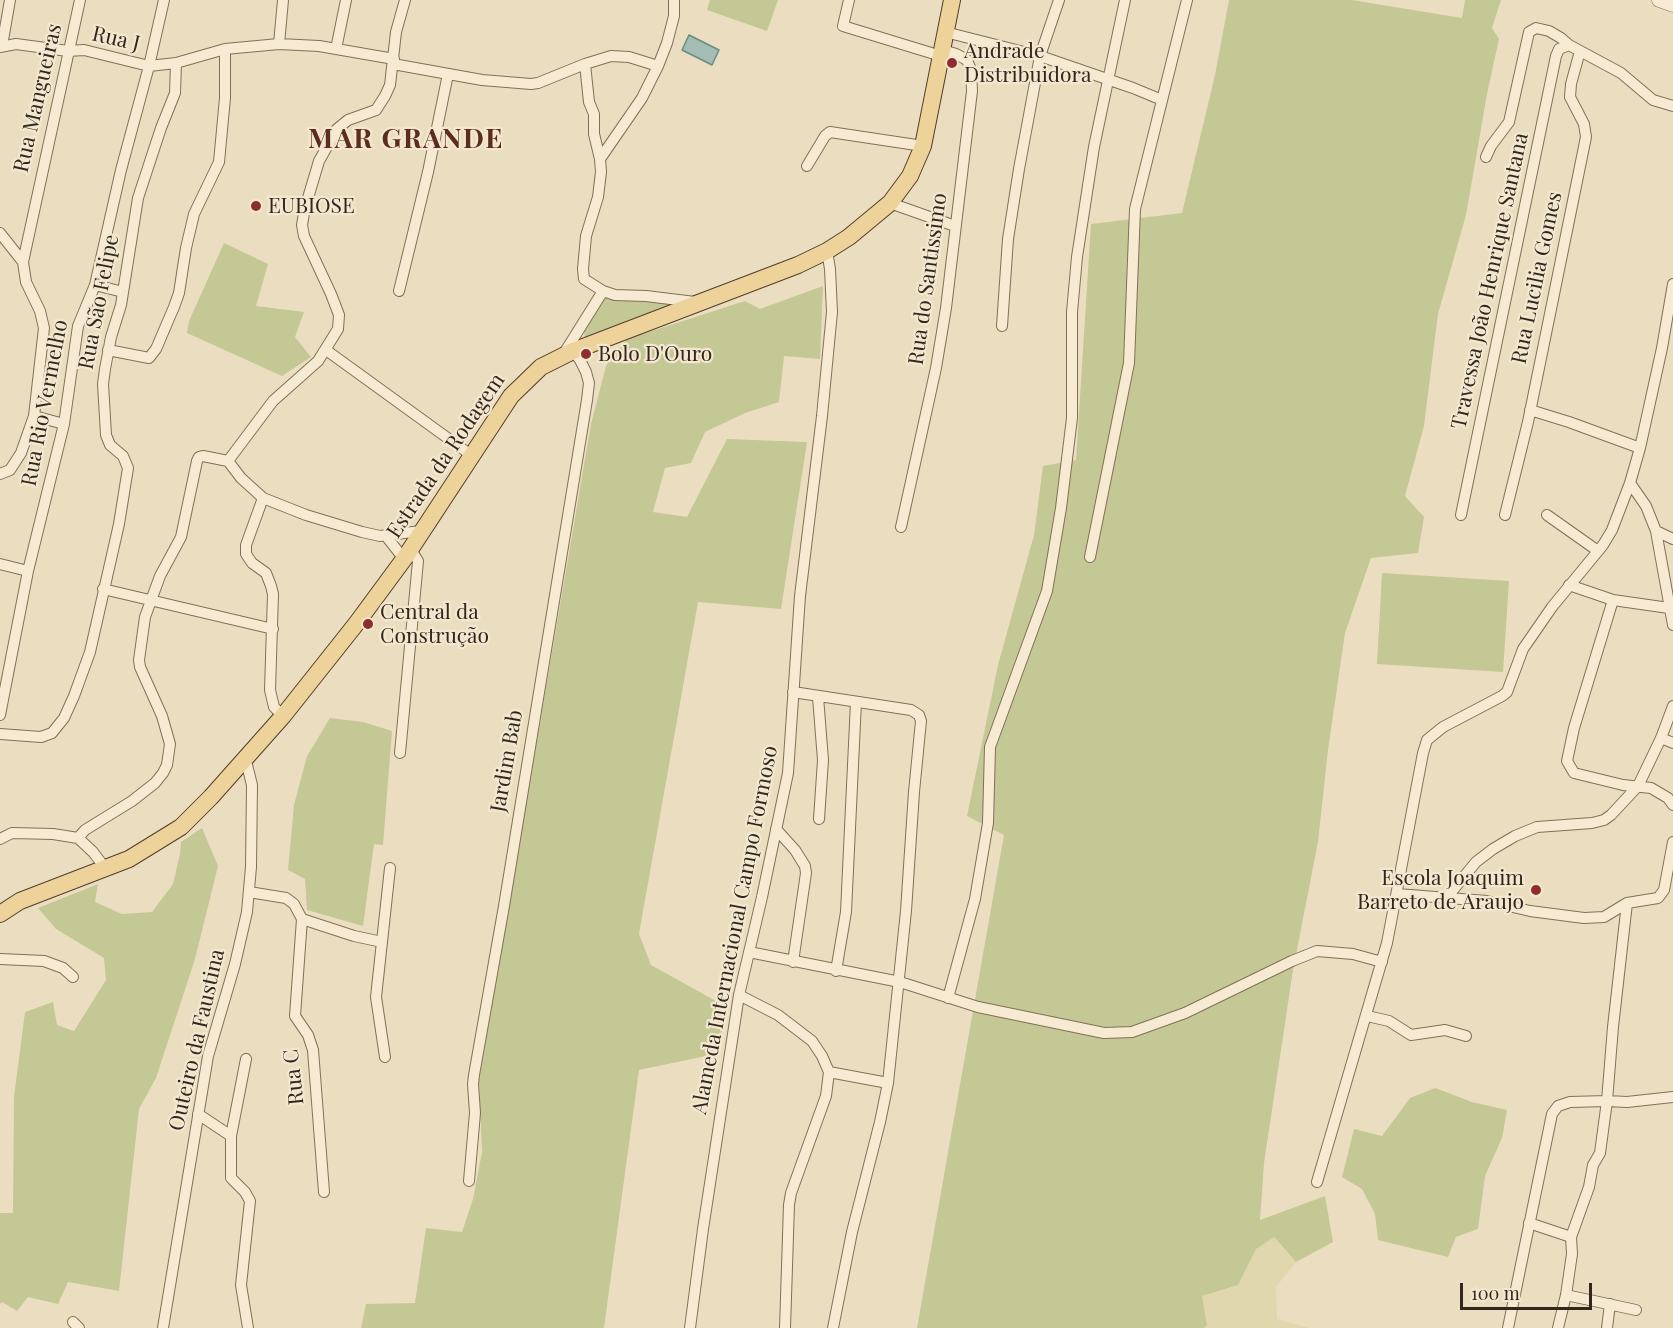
<!DOCTYPE html>
<html>
<head>
<meta charset="utf-8">
<style>
	body { margin:0 }
	#map { position:relative; width:1673px; height:1328px; overflow:hidden; background:#ebdec0; font-family:"Playfair Display",serif }
	canvas { display:block }
	.scale { position:absolute; left:1460px; top:1283px; width:132px; height:27px; box-sizing:border-box; border:3px solid #33271d; border-top:0; padding-left:8px; font-size:18px; line-height:21px; white-space:nowrap; color:#33271d; -webkit-text-stroke:4px #f3e8cf; paint-order:stroke }
</style>
</head>
<body>
<div id="map">
<canvas width="1673" height="1328"></canvas>
<div class="scale">100 m</div>
</div>
<script>
const ctx = document.querySelector('canvas').getContext('2d');
ctx.lineJoin = 'round';
function paint(path, color) { ctx.fillStyle = color; ctx.fill(path, 'evenodd'); }
const shape = rows => new Path2D(rows.map(r => 'M' + r).join(''));
function trace(path, color, width, dash) { ctx.strokeStyle = color; ctx.lineWidth = width; ctx.lineCap = dash ? 'butt' : 'round'; ctx.setLineDash(dash || []); ctx.stroke(path); }
function drawText(font, color, halo, rows, align = 'center') {
  ctx.font = font + ' "Playfair Display",serif'; ctx.lineWidth = 4.5; ctx.setLineDash([]); ctx.textBaseline = 'middle'; ctx.strokeStyle = halo; ctx.fillStyle = color; for (const [text, x, y, turn = 0] of rows) {
    ctx.save(); ctx.translate(x, y); ctx.rotate((+turn || 0) * Math.PI / 180); ctx.textAlign = isNaN(turn) ? turn : align; if (halo) ctx.strokeText(text, 0, 0); ctx.fillText(text, 0, 0); ctx.restore();
  }
}
paint(shape([
	[1273,1237,1296,1262,1276,1287,1277,1319,1310,1328,1204,1328,1207,1325,1202,1296,1238,1285,1255,1249]
]), '#e0d7ae');
paint(shape([
	[710,0,778,0,767,31,707,10],
	[1229,0,1352,0,1462,18,1465,0,1501,0,1492,28,1499,39,1487,94,1466,215,1438,314,1424,426,1405,496,1424,517,1418,553,1371,558,1345,633,1328,750,1318,842,1293,970,1264,1163,1260,1220,1325,1196,1333,1242,1296,1262,1274,1237,1256,1249,1238,1285,1202,1296,1207,1325,1204,1328,917,1328,1004,835,967,816,998,665,1034,535,1043,466,1076,460,1091,224,1182,213,1215,75],
	[224,243,268,264,256,306,304,312,295,337,311,357,282,376,187,333,189,321],
	[823,286,820,359,784,356,779,402,745,413,705,432,691,463,665,468,653,512,687,517,727,439,807,442,781,609,698,602,639,934,651,965,725,1006,720,1053,639,1070,604,1328,361,1328,366,1304,415,1303,426,1228,462,1232,473,1199,482,1152,479,1080,591,424,606,366,627,339,745,301,760,309],
	[601,297,674,302,674,308,585,340,584,330],
	[1382,573,1509,581,1503,672,1377,664],
	[330,718,363,722,392,731,383,845,374,844,363,926,307,910,305,879,288,870,294,805,307,756],
	[202,828,218,866,195,959,156,1078,139,1109,119,1291,68,1282,58,1304,28,1297,17,1311,2,1302,0,1304,0,1213,13,1213,14,1097,25,1012,53,1002,57,1025,74,1031,106,980,104,958,56,929,38,908,98,884,95,902,122,914,152,912,173,884,180,854,181,842],
	[1435,1088,1472,1102,1507,1110,1502,1138,1485,1176,1478,1229,1456,1237,1448,1257,1378,1240,1375,1214,1362,1189,1342,1177,1354,1129,1382,1136,1410,1098]
]), '#c3c895');
const water = shape([
	[689,35,719,50,712,65,682,50,689,35]
]);
paint(water, '#a3bdb5');
trace(water, '#6b8a82', 1.5);
const minor = shape([
	[849,0,843,26,941,56],
	[945,32,1040,56,1133,88,1162,100],
	[279,44,283,0],
	[2,46,10,0],
	[0,47,16,44,68,51,84,50,149,66,176,63,225,49,279,44,319,46,394,59],
	[336,49,346,0],
	[393,64,482,80,531,84,538,83,585,64,611,56,629,57,658,66],
	[585,64,589,102,594,114,594,134,600,159,601,172,598,197,586,236,583,269,584,279,603,291,615,295,646,296,695,302],
	[1486,157,1491,146,1509,122,1529,32,1536,28,1549,31,1561,38,1569,45],
	[600,159,642,98,658,66,667,43,674,16,674,0],
	[807,166,825,136,830,132,923,146],
	[890,203,955,226],
	[0,233,23,262],
	[95,285,123,292],
	[399,291,428,172,448,74],
	[1002,326,1008,239,1019,169,1040,56,1059,0],
	[108,350,149,358,156,349,174,307,179,293,186,248,194,214,219,162,225,98,225,49],
	[326,350,471,455],
	[563,355,603,291],
	[1530,410,1569,422,1640,448],
	[34,416,64,424],
	[228,461,273,401,318,361,338,329,339,315,331,294,304,236,302,225,305,208,319,161,337,129,348,120,376,110,385,96,390,85,396,32,405,0],
	[228,461,241,478,263,498,306,515,362,532,380,536,421,531],
	[0,474,10,470,21,453,34,416,44,328,40,311,26,282,23,262,80,0],
	[1630,483,1646,506,1656,531,1673,625],
	[263,498,246,545,246,554,252,563,266,573,271,586,273,594,270,690,274,707,283,716],
	[1461,515,1556,56,1559,49,1569,45,1621,73,1653,100,1673,106],
	[1505,515,1528,422,1586,137,1584,124,1570,97,1571,84,1580,51],
	[1547,515,1598,551],
	[901,527,936,368,946,308,972,91,971,70,967,60,956,54,943,50],
	[1656,531,1673,539],
	[386,536,404,559],
	[1090,557,1129,363,1135,209,1187,0],
	[0,564,28,571],
	[1569,585,1613,600,1669,608],
	[103,589,273,629],
	[1613,600,1574,728,1567,761,1574,773,1623,785,1651,788,1668,798,1673,805],
	[793,692,911,710,919,715,921,721,914,792,906,911,888,1083,880,1122,852,1232,833,1328],
	[818,697,823,760,819,819],
	[0,715,28,571,64,424,78,326,95,285,121,170,149,66,164,0],
	[0,734,41,737,52,733,64,718,74,696,90,652,119,524,128,468,123,456,110,445,106,435,103,384,105,369,111,337,121,305,138,198,161,128,175,93,176,63],
	[1661,738,1673,743],
	[400,753,418,561,410,548],
	[776,829,795,850,805,866,806,873,793,962],
	[78,838,85,830,132,801,155,783,163,773,167,765,170,744,162,716,140,667,139,660,145,617,160,576,181,537,197,461,199,457,203,456,228,461],
	[0,839,12,833,53,834,78,838,93,852,105,868],
	[249,892,286,898,294,904,302,919,295,1016,308,1035,313,1050,324,1192],
	[1397,894,1487,901,1530,911,1584,918,1604,917,1627,903,1658,898,1664,890,1673,842],
	[1448,896,1476,862,1493,849,1515,836,1537,827,1592,823,1604,820,1611,815,1638,786,1661,738,1673,706],
	[302,919,354,936,382,942],
	[749,952,900,982,978,1007,1104,1033,1132,1032,1185,1013,1292,961,1317,951,1353,954,1382,962],
	[0,959,44,961,63,968,73,977],
	[836,971,846,912,856,702],
	[739,995,778,1015,812,1041,822,1056,829,1072,826,1096,791,1193,789,1205,785,1328],
	[948,998,975,899,988,823,990,747,1047,591,1061,508,1072,418,1072,312,1077,257,1094,147,1125,0],
	[1367,1016,1389,1021,1411,1035,1445,1030,1466,1036],
	[385,1057,376,997,390,868],
	[829,1072,888,1083],
	[198,1114,231,1136,231,1178,245,1192,250,1201,241,1285,248,1328],
	[231,1136,246,1059],
	[469,1181,475,1113,473,1084,474,1075,504,906,587,400,589,383,586,372,580,360,573,351],
	[1317,1182,1387,943,1423,753,1427,740,1443,727,1502,696,1507,692,1523,649,1552,607,1603,545,1612,530,1630,483,1640,448,1662,348,1673,284],
	[1529,1223,1571,1237,1572,1254,1566,1295,1558,1328],
	[1571,1237,1589,1187,1593,1165,1600,1153,1607,1101,1627,1102,1673,1097],
	[1566,1295,1636,1310],
	[73,1322,79,1328],
	[163,1328,208,1056,235,964,247,912,251,867,252,785,246,761],
	[690,1328,703,1229,739,995,762,897,788,773,800,596,822,416,832,312,830,269,827,251],
	[1508,1328,1552,1114,1558,1106,1570,1102,1607,1101,1613,1027,1627,903],
	[1607,1328,1610,1304]
]);
const tertiary = shape([
	[1659,0,1673,5]
]);
const primary = shape([
	[0,914,20,901,129,859,181,827,211,797,283,716,356,624,404,559,511,396,541,367,573,351,798,265,827,251,849,237,890,203,910,176,923,146,952,0]
]);
trace(minor, '#836f59', 12);
trace(tertiary, '#836f59', 15);
trace(primary, '#513d2d', 18);
trace(minor, '#f6ebd2', 10);
trace(tertiary, '#f6ebd2', 14);
trace(primary, '#edd299', 16);
for (const [x, y, r, color] of [
	[952,63,6,"#8e2d2e"],
	[256,206,6,"#8e2d2e"],
	[586,354,6,"#8e2d2e"],
	[368,624,6,"#8e2d2e"],
	[1536,890,6,"#8e2d2e"]
]) { const dot = new Path2D(); dot.arc(x, y, r, 0, 2 * Math.PI); ctx.fillStyle = color; ctx.fill(dot); trace(dot, '#f3e8cf', 2); }
drawText('21px', '#33271d', '#f3e8cf', [
	["Rua J",116,39,13],
	["Rua Mangueiras",38,98,-77],
	["Rua Lucilia Gomes",1537,278,-78],
	["Rua do Santissimo",928,279,-82],
	["Travessa João Henrique Santana",1490,281,-78],
	["Rua São Felipe",99,302,-79],
	["Rua Rio Vermelho",45,403,-79],
	["Estrada da Rodagem",446,456,-56],
	["Jardim Bab",507,761,-80],
	["Alameda Internacional Campo Formoso",735,930,-79],
	["Outeiro da Faustina",197,1040,-77],
	["Rua C",294,1077,-96]
]);
drawText('21px', '#33271d', '#f3e8cf', [
	["Andrade",964,51],
	["Distribuidora",964,75],
	["EUBIOSE",268,206],
	["Bolo D'Ouro",598,354],
	["Central da",380,612],
	["Construção",380,636],
	["Escola Joaquim",1524,878,"right"],
	["Barreto de Araujo",1524,902,"right"]
], 'left');
ctx.letterSpacing = '1.5px';
drawText('bold 27px', '#5d2b1f', '#f3e8cf', [
	["MAR GRANDE",406,140]
]);
ctx.letterSpacing = '0px';
</script>
</body>
</html>
